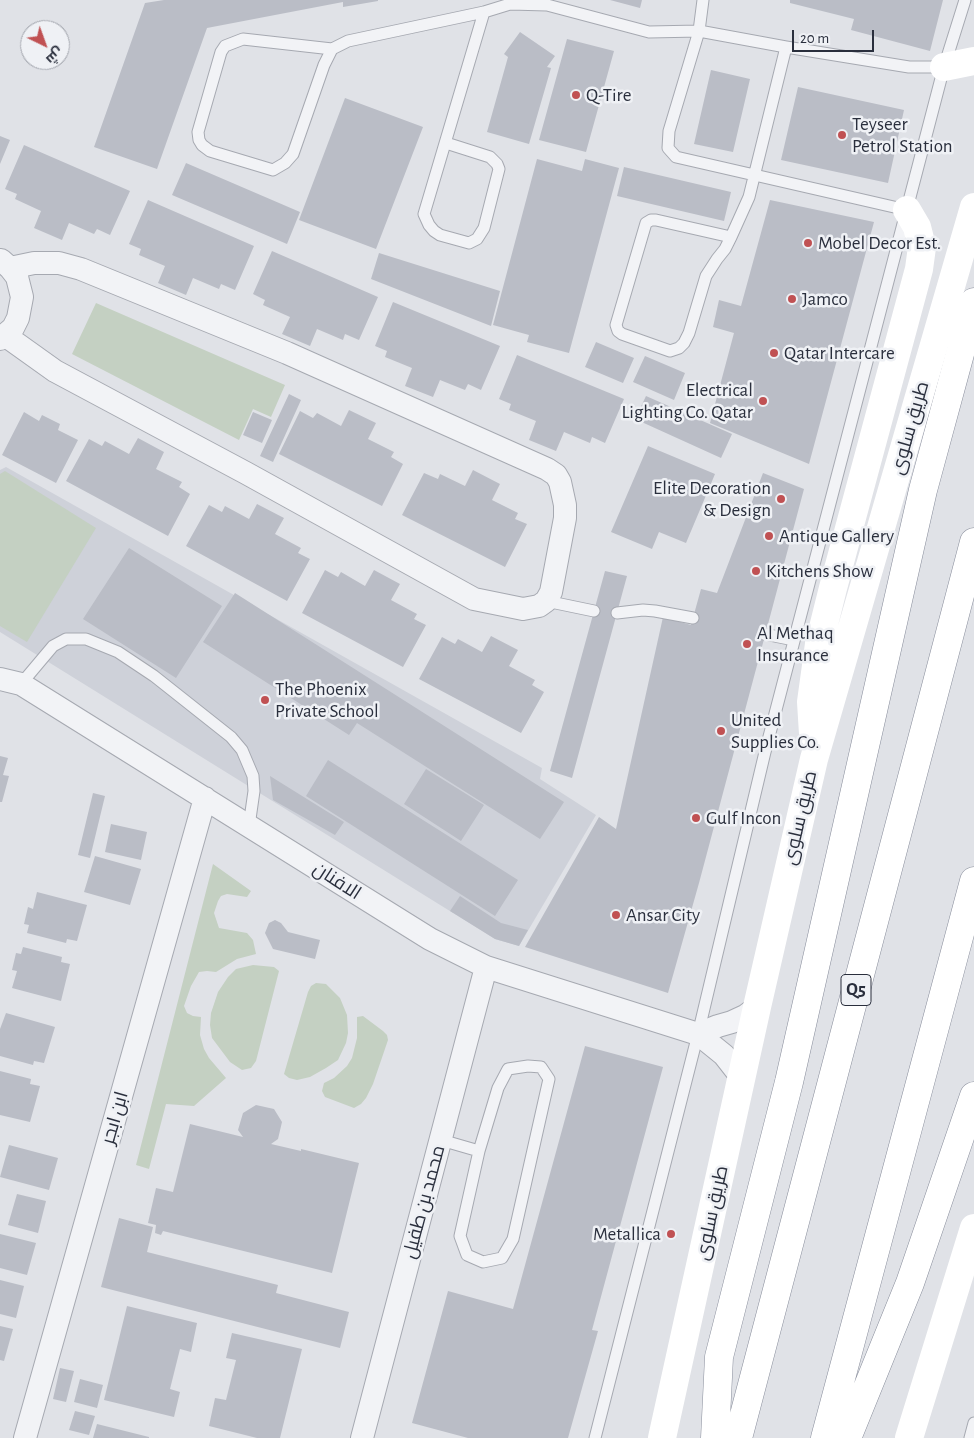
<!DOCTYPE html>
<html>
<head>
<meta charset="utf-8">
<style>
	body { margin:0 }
	#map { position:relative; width:974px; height:1438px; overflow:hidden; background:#e0e2e7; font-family:"Alegreya Sans",Cairo,sans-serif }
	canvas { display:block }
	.north { position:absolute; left:20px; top:20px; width:50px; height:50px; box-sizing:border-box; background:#eff1f5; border:1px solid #a0a3ab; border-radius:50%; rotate:138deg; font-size:14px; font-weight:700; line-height:20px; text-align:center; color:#2a2f3d }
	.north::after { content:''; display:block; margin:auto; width:18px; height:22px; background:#c05153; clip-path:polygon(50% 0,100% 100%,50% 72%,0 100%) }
	.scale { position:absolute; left:792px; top:30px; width:82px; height:22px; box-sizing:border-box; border:2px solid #2a2f3d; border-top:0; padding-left:6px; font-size:15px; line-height:18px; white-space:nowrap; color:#2a2f3d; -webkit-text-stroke:4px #eff1f5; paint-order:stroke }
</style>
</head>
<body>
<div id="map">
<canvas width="974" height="1438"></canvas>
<div class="north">ش</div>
<div class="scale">20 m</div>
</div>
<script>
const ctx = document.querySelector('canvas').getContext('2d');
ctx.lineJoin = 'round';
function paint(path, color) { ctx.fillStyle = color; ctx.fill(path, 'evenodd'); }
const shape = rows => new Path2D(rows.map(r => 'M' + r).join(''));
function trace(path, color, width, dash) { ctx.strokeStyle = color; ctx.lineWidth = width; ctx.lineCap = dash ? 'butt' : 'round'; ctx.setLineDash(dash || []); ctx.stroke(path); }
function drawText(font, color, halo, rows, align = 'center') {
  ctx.font = font + ' "Alegreya Sans",Cairo,sans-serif'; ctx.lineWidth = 5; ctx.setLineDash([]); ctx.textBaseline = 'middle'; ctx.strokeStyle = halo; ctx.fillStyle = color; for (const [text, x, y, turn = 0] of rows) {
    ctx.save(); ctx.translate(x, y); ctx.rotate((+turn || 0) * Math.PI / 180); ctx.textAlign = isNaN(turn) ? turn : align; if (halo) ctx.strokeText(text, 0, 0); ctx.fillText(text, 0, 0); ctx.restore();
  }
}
paint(shape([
	[6,467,542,768,540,779,596,815,519,946,495,939,0,632,0,470]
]), '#ced1d9');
paint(shape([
	[96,303,285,385,271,417,253,409,239,440,72,354],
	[5,471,96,528,27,642,0,626,0,474],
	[213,864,251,891,247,897,227,894,221,896,218,901,214,913,219,928,247,933,253,940,256,954,237,959,216,972,207,971,199,972,191,986,184,1006,187,1013,193,1016,201,1017,200,1035,204,1049,209,1058,226,1078,194,1106,166,1104,149,1169,136,1165],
	[253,965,274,967,279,971,256,1061,251,1068,242,1070,230,1062,212,1038,210,1025,211,1013,218,992,228,977,236,969],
	[316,983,326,984,340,998,347,1015,348,1033,346,1043,338,1060,326,1068,310,1077,297,1080,289,1078,284,1074,308,992,311,986],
	[363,1016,383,1031,387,1035,388,1040,373,1084,366,1098,361,1104,354,1108,325,1097,322,1091,324,1083,334,1078,347,1066,352,1058,357,1038,357,1017]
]), '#c4d0c2');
paint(shape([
	[164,0,378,0,378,1,343,7,343,2,207,28,157,169,94,147,145,3],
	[610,0,642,0,640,8],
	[790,0,943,0,930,51,851,30,854,19,790,3],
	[520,32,555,56,547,67,551,68,529,144,487,132,508,57,504,54],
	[567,39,614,51,586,152,539,140],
	[711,70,750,79,733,152,694,144],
	[798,87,904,110,888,183,781,160],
	[345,98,423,127,376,249,299,220],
	[0,136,10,140,0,164],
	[24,145,130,191,110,235,97,229,94,234,69,223,62,240,34,228,41,211,15,199,17,194,5,189],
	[537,159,582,171,585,159,619,168,569,353,527,342,529,335,493,325],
	[186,163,300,212,287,244,172,195],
	[624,167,731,192,724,221,617,196],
	[148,200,254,246,235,290,221,284,219,289,193,278,186,295,158,283,165,266,139,255,141,249,129,244],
	[770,200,874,222,809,464,710,423,734,333,713,327,719,300,741,306],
	[272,251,378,297,359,340,345,334,343,340,317,329,310,346,282,334,290,317,263,305,265,300,253,294],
	[379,253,500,291,491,326,371,279],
	[393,302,500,346,481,390,468,384,465,390,440,380,433,397,405,386,412,368,385,357,387,351,375,346],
	[596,342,634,358,623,383,585,367],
	[517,355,624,399,605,443,592,437,590,443,564,432,556,451,529,440,536,421,509,410,511,404,499,399],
	[645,356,685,373,674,400,633,382],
	[289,394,301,400,273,462,260,456],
	[646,396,732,434,721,458,635,419],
	[349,410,376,423,368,439,394,452,391,457,403,464,382,506,279,454,300,411,313,418,317,413,341,426],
	[24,412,39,421,42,415,60,424,58,430,78,440,56,483,2,455],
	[253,412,272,420,262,443,243,435],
	[138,438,164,452,156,469,182,482,179,487,190,494,168,536,66,481,89,439,102,446,105,441,129,454],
	[648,446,715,474,686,543,659,532,652,549,611,532],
	[473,470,500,484,492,500,518,513,515,519,527,524,505,567,402,515,424,473,438,479,440,474,465,486],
	[763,473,804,489,699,883,668,993,525,947,599,817,616,829,663,617,691,625,701,589,717,593],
	[257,504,284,518,275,534,301,548,298,553,310,559,287,601,186,546,209,505,222,512,225,506,249,519],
	[129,548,222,606,176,678,83,619],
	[325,570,338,577,341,572,365,586,374,570,400,584,391,600,417,614,414,619,426,625,403,667,302,613],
	[605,571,627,576,572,778,550,771],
	[235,593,564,802,540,839,357,723,349,735,203,642],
	[491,636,518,650,509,666,535,680,532,685,544,692,521,733,419,679,442,637,455,644,458,639,482,652],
	[0,756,8,758,3,775,9,776,2,802,0,802],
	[328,760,518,880,495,916,306,796],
	[426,769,484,805,461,841,404,804],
	[270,776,344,822,335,835,273,800],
	[93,793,105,796,90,858,78,855],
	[111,824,147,832,141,860,105,852],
	[95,856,141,869,130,905,84,892],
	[37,892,87,905,77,941,67,939,66,943,27,933,29,925,24,924,28,907,33,909],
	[460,896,501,923,528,930,519,946,495,939,450,911],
	[275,920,281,923,288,932,320,940,315,959,273,949,265,933,269,923],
	[23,947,62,957,61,962,70,964,61,1001,12,988,17,971,12,970,16,953,21,954],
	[6,1013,55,1027,44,1063,34,1061,33,1065,0,1056,0,1029],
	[585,1046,663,1067,592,1330,598,1331,568,1438,468,1438,412,1423,448,1291,513,1309],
	[0,1071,31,1079,30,1084,40,1086,30,1122,0,1115],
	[256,1105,274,1109,282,1122,278,1139,271,1144,301,1151,301,1149,359,1163,332,1273,163,1231,161,1235,155,1233,156,1225,148,1223,156,1188,173,1192,190,1124,243,1137,238,1130,243,1113],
	[9,1145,58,1158,49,1190,0,1177],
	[17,1194,46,1201,38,1233,8,1225],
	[119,1218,153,1227,147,1252,278,1285,276,1293,349,1312,340,1348,101,1287],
	[0,1234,36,1243,27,1275,0,1268],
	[0,1280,24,1286,16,1318,0,1314],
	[127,1306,197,1323,191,1352,180,1349,170,1389,180,1392,174,1417,104,1400],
	[0,1326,13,1329,4,1361,0,1360],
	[232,1333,302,1349,280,1438,257,1438,209,1426,215,1398,226,1400,236,1360,226,1358],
	[60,1368,74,1371,66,1402,53,1399],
	[80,1379,103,1385,97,1408,74,1402],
	[75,1411,95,1416,89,1435,69,1430],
	[97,1424,149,1437,149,1438,93,1438]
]), '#babdc6');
const lane = shape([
	[703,0,699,31,669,131,668,148,676,157,907,210],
	[332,49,243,39,225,46,221,52,198,132,199,140,202,145,210,151,273,170,285,163,293,154,324,65,332,49,348,41,484,12,510,4,547,5,649,32,699,31,786,47,909,67,944,67],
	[446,143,490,157,497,164,499,169,484,228,477,239,469,243,440,235,434,231,429,225,424,214,484,12],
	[731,237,656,220,651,220,646,223,616,325,618,331,622,334,670,351,679,348,684,343,689,333,706,276,717,259,725,249,731,237,749,197,786,47],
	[546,601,594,611],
	[617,613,643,610,655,611,693,618],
	[764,634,794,640],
	[21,684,53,646,66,639,86,639,118,652,154,676,231,737,242,750,253,776,254,791,249,826],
	[441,1140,479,1151,460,1236,467,1255,483,1262,502,1258,513,1239,549,1079,541,1067,528,1066,508,1069,498,1088,479,1151],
	[595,1438,698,1034,765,752,944,67,965,0],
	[970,1438,974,1423]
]);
const street = shape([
	[6,336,55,371,246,473,474,599,523,609,539,606,546,601,551,592,565,518,565,505,560,482,556,475,547,469,287,353,81,269,59,263,34,263,10,268],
	[0,339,13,328,18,318,22,297,17,277,10,268,1,260],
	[0,679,21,684,430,939,486,967,698,1034,724,1055,742,1078],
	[698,1034,718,1026,732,1022,745,1016,757,1007],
	[25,1438,205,798],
	[362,1438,486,967]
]);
const highway = shape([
	[715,1438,719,1357,789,1082,923,490,974,302],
	[738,1438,974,542],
	[825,1438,974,881],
	[847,1438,910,1283,974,1096]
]);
trace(lane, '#a6a9b1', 13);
trace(street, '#a6a9b1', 24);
trace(highway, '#898e9c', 29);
trace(lane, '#f2f3f6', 11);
trace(street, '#f2f3f6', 22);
trace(shape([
	[944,67,974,61],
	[813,734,811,702,819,644,833,588,919,269,922,247,917,227,907,210],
	[662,1438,757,1007,814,759,974,207],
	[909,1438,974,1228]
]), '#fff', 28);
trace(highway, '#fff', 28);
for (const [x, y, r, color] of [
	[576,95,5,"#c05153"],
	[842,135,5,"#c05153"],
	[808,243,5,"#c05153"],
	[792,299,5,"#c05153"],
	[774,353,5,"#c05153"],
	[763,401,5,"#c05153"],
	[781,499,5,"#c05153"],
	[769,536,5,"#c05153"],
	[756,571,5,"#c05153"],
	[747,644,5,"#c05153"],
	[265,700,5,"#c05153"],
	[721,731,5,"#c05153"],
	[696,818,5,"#c05153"],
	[616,915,5,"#c05153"],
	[671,1234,5,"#c05153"]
]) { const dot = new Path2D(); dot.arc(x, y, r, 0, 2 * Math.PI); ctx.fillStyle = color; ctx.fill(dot); trace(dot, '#eff1f5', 2); }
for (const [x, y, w] of [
	[856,990,30]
]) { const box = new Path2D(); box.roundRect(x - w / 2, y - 15.5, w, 31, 4); ctx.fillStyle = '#eff1f5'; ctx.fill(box); trace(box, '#2a2f3d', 1); }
drawText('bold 18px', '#2a2f3d', null, [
	["Q5",856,990]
]);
drawText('19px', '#2a2f3d', '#eff1f5', [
	["Q-Tire",586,95],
	["Teyseer",852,124],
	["Petrol Station",852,146],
	["Mobel Decor Est.",818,243],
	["Jamco",802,299],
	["Qatar Intercare",784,353],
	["Electrical",753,390,"right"],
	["Lighting Co. Qatar",753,412,"right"],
	["Elite Decoration",771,488,"right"],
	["& Design",771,510,"right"],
	["Antique Gallery",779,536],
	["Kitchens Show",766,571],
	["Al Methaq",757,633],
	["Insurance",757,655],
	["The Phoenix",275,689],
	["Private School",275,711],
	["United",731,720],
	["Supplies Co.",731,742],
	["Gulf Incon",706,818],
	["Ansar City",626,915],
	["Metallica",661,1234,"right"]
], 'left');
drawText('19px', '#2a2f3d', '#eff1f5', [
	["طريق سلوى",910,428,-74],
	["طريق سلوى",800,818,-77],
	["الافنان",337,881,33],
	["ابن ابجر",115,1118,-74],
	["محمد بن طفيل",424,1202,-75],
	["طريق سلوى",712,1213,-78]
]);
</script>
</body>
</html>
